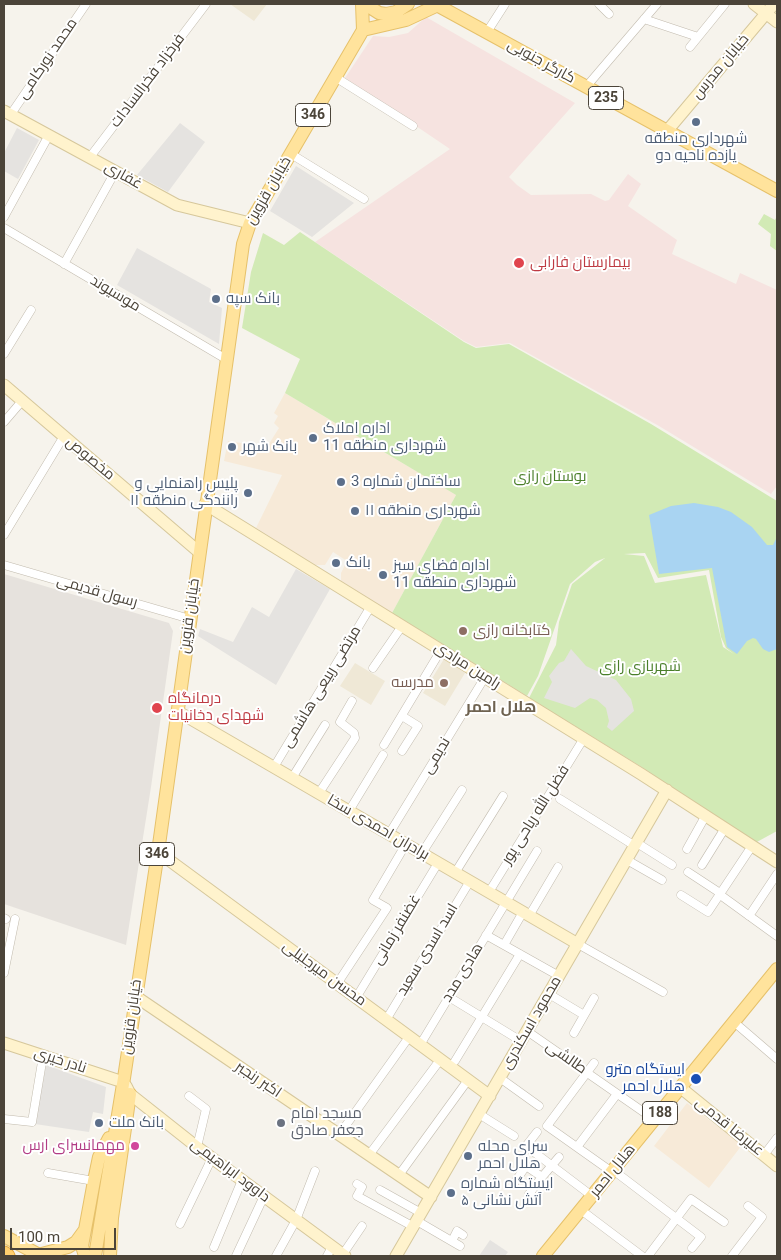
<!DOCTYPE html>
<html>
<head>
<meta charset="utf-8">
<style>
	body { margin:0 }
	#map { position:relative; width:781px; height:1260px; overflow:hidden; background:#f6f3ec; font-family:Roboto,sans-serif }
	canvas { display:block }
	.frame { position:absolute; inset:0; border:5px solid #4b4439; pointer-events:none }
	.scale { position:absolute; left:10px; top:1228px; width:106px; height:22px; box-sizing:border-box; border:2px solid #4b4439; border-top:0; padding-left:6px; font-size:15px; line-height:18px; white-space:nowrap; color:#4b4439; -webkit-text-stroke:4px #fff; paint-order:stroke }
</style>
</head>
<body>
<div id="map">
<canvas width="781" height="1260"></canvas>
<div class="frame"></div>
<div class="scale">100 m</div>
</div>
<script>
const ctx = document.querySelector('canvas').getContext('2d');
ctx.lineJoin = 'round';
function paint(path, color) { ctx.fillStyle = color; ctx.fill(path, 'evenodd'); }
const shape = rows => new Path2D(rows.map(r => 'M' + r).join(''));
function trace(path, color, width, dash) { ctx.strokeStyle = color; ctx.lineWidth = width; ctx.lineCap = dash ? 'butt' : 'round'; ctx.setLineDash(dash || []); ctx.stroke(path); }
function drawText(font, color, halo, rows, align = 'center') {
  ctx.font = font + ' Roboto,Cairo,sans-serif'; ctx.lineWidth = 4; ctx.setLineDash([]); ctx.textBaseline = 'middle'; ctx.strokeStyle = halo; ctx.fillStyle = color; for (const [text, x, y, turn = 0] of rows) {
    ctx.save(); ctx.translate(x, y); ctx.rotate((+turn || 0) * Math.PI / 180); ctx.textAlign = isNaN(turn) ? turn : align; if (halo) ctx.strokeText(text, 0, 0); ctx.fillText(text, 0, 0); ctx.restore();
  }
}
paint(shape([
	[285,393,456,495,392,613,341,581,341,573,347,561,333,552,325,565,315,565,256,528,282,475,224,461,228,441,267,447,279,428,274,423,278,416,274,413],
	[687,1103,742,1145,709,1188,654,1146]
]), '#f7ead8');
paint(shape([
	[4,574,169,623,173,631,151,787,126,945,4,904]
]), '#e6e2dd');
paint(shape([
	[230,4,267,4,254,21],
	[444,659,465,673,445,706,423,693],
	[355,663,385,681,371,705,340,686]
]), '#efe8d6');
paint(shape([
	[426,17,575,103,509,177,517,185,531,195,591,194,605,201,609,200,628,174,641,184,628,206,677,240,672,254,736,284,740,273,777,290,777,486,771,494,659,426,510,343,476,347,464,341,315,242,450,149,345,78,373,36,389,37,408,33]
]), '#f6e3e0');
paint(shape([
	[764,214,775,220,777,216,777,251,770,246,771,234,758,224],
	[300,232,464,342,476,348,509,344,651,424,777,501,777,831,755,843,640,766,529,698,556,645,559,622,572,584,605,558,595,562,570,584,538,676,527,696,392,613,456,495,285,393,300,359,242,328,251,272,263,233,284,245],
	[645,553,658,578,709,570,721,637,726,648,734,654,723,647,706,575,655,583,644,556,624,554]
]), '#d2eab5');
paint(shape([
	[180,123,205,142,168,192,137,175],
	[17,128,39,140,18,179,4,171,4,153],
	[296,166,354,203,312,237,270,211],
	[137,248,211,289,209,302,222,308,219,344,117,285],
	[296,569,330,589,276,685,198,636,200,629,233,642,252,607,269,617],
	[571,649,586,666,616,680,631,699,634,711,612,731,607,727,609,721,606,708,597,700,590,698,575,708,544,698,552,682,549,676,559,663,564,661],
	[46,1065,106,1087,103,1114,93,1112,89,1132,35,1124],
	[490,1240,508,1252,505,1256,479,1256]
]), '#e5e3e0');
paint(shape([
	[694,503,718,507,731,512,752,527,767,545,773,545,777,537,777,649,769,652,763,649,756,639,753,638,747,641,737,654,727,647,712,568,659,574,649,515,671,506]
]), '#a9d4f2');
const street = shape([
	[599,4,609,14],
	[644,19,698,37],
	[487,32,505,4],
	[690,47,725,4],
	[335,77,413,126],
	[586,87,657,4],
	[11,114,86,4],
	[291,154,364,199],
	[90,157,206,4],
	[4,217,49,135],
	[4,228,226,359],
	[64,264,115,172],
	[4,354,31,310],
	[4,422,22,401],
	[4,535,64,436],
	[4,565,190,619],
	[373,668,402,626],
	[402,716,418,726,402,751],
	[384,745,441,650],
	[274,767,371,606],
	[292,778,325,725],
	[319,793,355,738,354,733,340,722,352,701],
	[560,799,635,846],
	[349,811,383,755],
	[389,834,485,677],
	[637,843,672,865],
	[687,849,706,815],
	[422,853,462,790],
	[627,860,662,880],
	[702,865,725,828],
	[688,872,720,893],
	[455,873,503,796],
	[489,892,584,738],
	[719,894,777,936],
	[681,895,708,912,752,846],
	[529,916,558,867],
	[749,916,777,874],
	[4,918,6,919],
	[486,935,559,976],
	[578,944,663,992],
	[504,945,523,912],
	[4,973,15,919],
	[337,984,387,908,373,900,403,849],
	[549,994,584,1015],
	[449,997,521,1041],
	[356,998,438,863],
	[386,1020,470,881],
	[734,1022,777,1059],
	[527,1031,655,1120],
	[574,1033,594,998],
	[420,1045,537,851],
	[455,1061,520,954],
	[594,1063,547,1126,612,1172],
	[500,1078,539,1106],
	[189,1096,206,1109,197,1147],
	[479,1114,514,1136],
	[4,1119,32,1122,43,1056],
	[537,1132,526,1146,592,1196],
	[339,1135,409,1037],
	[577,1147,617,1094],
	[369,1155,440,1060],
	[764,1155,777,1138],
	[613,1170,701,1237,692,1248],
	[48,1173,94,1181],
	[399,1175,468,1080],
	[515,1182,526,1166,542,1177,559,1157],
	[357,1184,362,1187,357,1196,414,1227],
	[380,1190,421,1213],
	[529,1194,542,1177],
	[581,1210,642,1256],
	[417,1221,460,1246],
	[180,1224,212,1158],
	[452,1241,457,1231,463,1235],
	[214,1247,242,1180],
	[343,1254,362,1226],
	[236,1256,264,1196],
	[276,1256,296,1220,315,1171],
	[327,1256,332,1247],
	[648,1256,691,1199,724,1222],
	[732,1256,762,1217,748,1206]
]);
const secondary = shape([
	[754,4,777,22],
	[4,111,177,205,250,223],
	[667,131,774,4],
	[4,385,199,552],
	[205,504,641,774,777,862],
	[177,711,578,944],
	[158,852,490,1096],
	[135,996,431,1197],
	[4,1043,117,1080],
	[126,1086,130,1094,197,1147,345,1256],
	[681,1088,777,1166],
	[396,1256,667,790]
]);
const primary = shape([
	[365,4,379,13,386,14,396,12,408,4],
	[435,4,777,191],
	[363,30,406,20,438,5],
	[4,1236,41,1256],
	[38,1255,68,1247,76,1242,84,1231],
	[85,1256,82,1246,94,1181,99,1157,109,1138],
	[95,1256,124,1078,158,852,243,244,250,223,363,30,362,4],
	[110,1256,112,1218,130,1094],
	[543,1256,777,969]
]);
const highway = shape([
	[4,1254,7,1256]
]);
trace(street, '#c2bbae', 9);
trace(secondary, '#d6c79b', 13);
trace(primary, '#e6c16a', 14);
trace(highway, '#e0a43c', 17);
trace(street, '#fff', 8);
trace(secondary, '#fff3cd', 11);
trace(primary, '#ffe39c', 12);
trace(highway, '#ffcf6e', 15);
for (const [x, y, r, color] of [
	[696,122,5,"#5c6f8a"],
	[519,263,6,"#e0444e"],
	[216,299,5,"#5c6f8a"],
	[313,438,5,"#5c6f8a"],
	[232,447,5,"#5c6f8a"],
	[341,482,5,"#5c6f8a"],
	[248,493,5,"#5c6f8a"],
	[355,511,5,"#5c6f8a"],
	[336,563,5,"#5c6f8a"],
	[383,575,5,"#5c6f8a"],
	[463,631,5,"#8d6e63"],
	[444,683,5,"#8d6e63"],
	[157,708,6,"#e0444e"],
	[696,1079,6,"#1a4fb4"],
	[99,1123,5,"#5c6f8a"],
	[281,1123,5,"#6b7280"],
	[135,1146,5,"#d1479c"],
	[468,1156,5,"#5c6f8a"],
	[451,1193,5,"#5c6f8a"]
]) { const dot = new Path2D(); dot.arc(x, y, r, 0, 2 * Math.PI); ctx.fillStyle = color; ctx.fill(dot); trace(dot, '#fff', 2); }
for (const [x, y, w] of [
	[606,98,35],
	[313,115,35],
	[157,854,35],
	[660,1113,35]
]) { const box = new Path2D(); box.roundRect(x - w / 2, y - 11.5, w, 23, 4); ctx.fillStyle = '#fff'; ctx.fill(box); trace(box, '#4b4439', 1); }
drawText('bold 14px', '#4b4439', null, [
	["235",606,98],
	["346",313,115],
	["346",157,854],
	["188",660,1113]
]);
drawText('15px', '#4b4439', '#fff', [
	["محمد نورکامی",48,59,-56],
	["کارگر جنوبی",541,62,29],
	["خیابان مدرس",721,67,-50],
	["فرخزاد فخرالسادات",148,81,-53],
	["غفاری",123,176,29],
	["خیابان قزوین",269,191,-60],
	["موسیوند",115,294,31],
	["مخصوص",90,459,40],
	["رسول قدیمی",97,592,16],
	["خیابان قزوین",190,616,-82],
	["رامین مرادی",467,666,32],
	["مرتضی ربیعی هاشمی",322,687,-59],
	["ندیمی",437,756,-59],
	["فضل الله ریاحی پور",536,815,-58],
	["برادران احمدی سخا",378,828,30],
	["غضنفر زمانی",397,930,-59],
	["اسد اسدی سعید",428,950,-59],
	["هادی مدد",463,973,-59],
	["محسن میرجلیلی",324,974,36],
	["خیابان قزوین",132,1017,-82],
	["محمود اسکندری",532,1023,-60],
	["طالشی",566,1058,35],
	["نادر خیری",60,1061,18],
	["اکبر رنجبر",258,1080,34],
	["علیرضا قدمی",729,1127,39],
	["داوود ابراهیمی",230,1171,37],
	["هلال احمر",613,1171,-51]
]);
drawText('15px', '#4e5e75', '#fff', [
	["شهرداری منطقه",696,139,"center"],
	["یازده ناحیه دو",696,156,"center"],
	["بانک سپه",226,299],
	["اداره املاک",323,429],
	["شهرداری منطقه 11",323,446],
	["بانک شهر",242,447],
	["ساختمان شماره 3",351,482],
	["پلیس راهنمایی و",238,484,"right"],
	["رانندگی منطقه ۱۱",238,501,"right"],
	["شهرداری منطقه ۱۱",365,511],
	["بانک",346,563],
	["اداره فضای سبز",393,566],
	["شهرداری منطقه 11",393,583],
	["بانک ملت",109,1123],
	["سرای محله",478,1147],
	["هلال احمر",478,1164],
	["ایستگاه شماره",461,1184],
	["۵ آتش نشانی",461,1201]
], 'left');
drawText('15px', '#be3a42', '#fff', [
	["بیمارستان فارابی",530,263],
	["درمانگاه",168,699],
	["شهدای دخانیات",168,716]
], 'left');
drawText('15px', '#4a7f2a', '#fff', [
	["بوستان رازی",550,477],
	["شهربازی رازی",640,667]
]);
drawText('15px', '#785e54', '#fff', [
	["کتابخانه رازی",473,631],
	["مدرسه",434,683,"right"]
], 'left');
drawText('15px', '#164399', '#fff', [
	["ایستگاه مترو",685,1070],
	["هلال احمر",685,1087]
], 'right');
drawText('15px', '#5b616d', '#fff', [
	["مسجد امام",291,1114],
	["جعفر صادق",291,1131]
], 'left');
drawText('15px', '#b23c85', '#fff', [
	["مهمانسرای ارس",125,1146]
], 'right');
drawText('bold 16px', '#6e6250', '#fff', [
	["هلال احمر",501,708]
]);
</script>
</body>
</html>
